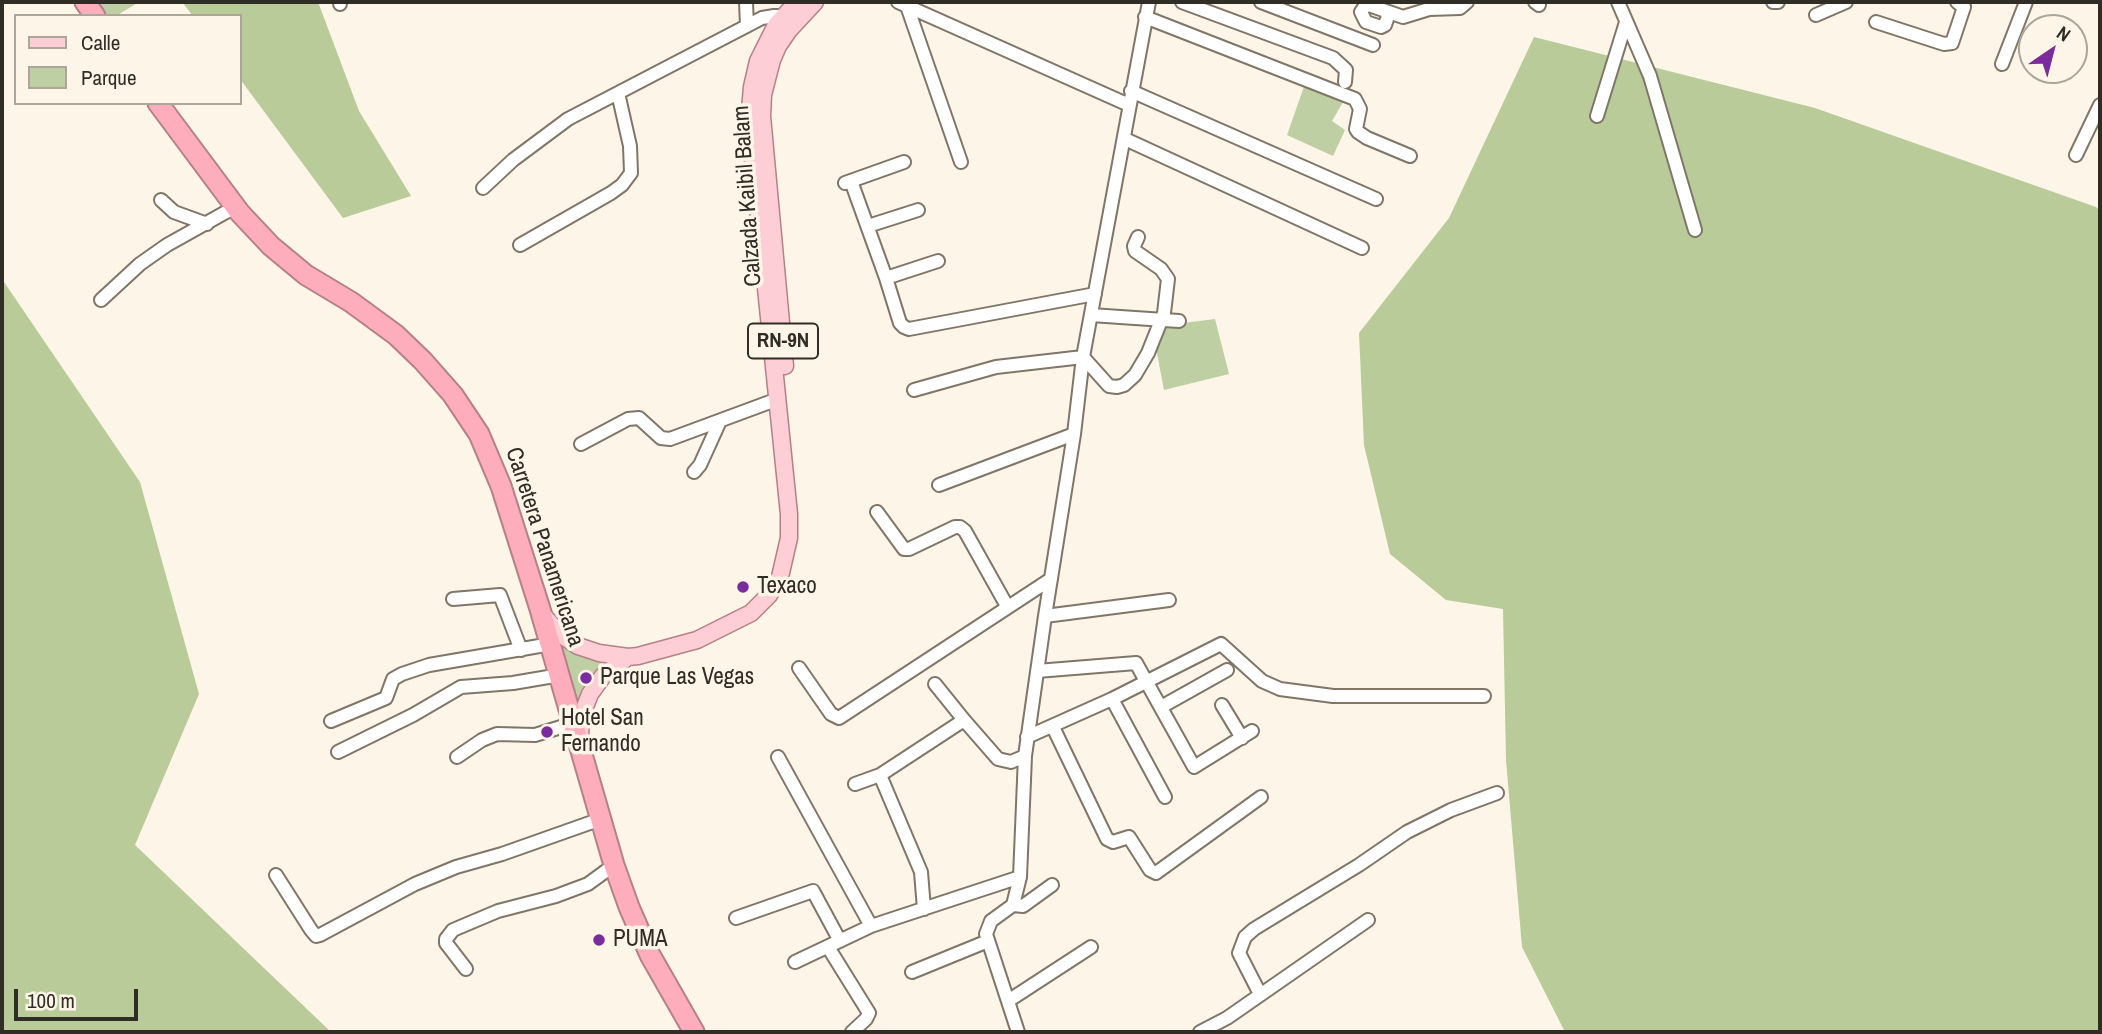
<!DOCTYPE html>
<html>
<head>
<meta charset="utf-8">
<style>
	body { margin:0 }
	#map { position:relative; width:2102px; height:1034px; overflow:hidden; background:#fdf5e7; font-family:"Archivo Narrow",sans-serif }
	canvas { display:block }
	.frame { position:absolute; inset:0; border:4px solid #302c26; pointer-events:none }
	.legend { position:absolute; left:14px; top:14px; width:228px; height:91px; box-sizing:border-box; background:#fdf5e7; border:2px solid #aba59a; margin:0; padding:9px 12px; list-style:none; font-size:21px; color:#302c26 }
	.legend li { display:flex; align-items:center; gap:14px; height:35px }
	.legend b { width:35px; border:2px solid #aba59a }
	.north { position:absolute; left:2018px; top:14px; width:70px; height:70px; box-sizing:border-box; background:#fdf5e7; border:2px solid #aba59a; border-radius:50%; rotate:35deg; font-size:19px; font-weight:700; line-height:28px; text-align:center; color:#302c26 }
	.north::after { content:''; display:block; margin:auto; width:24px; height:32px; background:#7a2b9c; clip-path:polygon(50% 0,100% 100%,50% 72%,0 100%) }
	.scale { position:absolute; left:14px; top:989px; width:124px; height:32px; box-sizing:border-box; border:4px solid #302c26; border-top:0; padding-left:9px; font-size:21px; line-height:24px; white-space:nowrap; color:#302c26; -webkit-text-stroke:5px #fdf5e7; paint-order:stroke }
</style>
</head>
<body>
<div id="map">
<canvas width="2102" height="1034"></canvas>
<div class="frame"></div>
<ul class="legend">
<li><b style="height:9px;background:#feced6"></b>Calle</li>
<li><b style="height:19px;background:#becfa4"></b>Parque</li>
</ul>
<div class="north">N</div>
<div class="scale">100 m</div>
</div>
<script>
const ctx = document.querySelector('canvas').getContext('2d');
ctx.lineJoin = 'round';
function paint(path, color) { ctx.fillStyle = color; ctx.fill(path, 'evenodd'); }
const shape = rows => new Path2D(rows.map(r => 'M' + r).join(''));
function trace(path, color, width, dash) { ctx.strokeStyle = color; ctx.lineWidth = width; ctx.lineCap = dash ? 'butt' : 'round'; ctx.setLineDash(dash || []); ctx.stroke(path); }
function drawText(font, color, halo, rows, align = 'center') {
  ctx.font = font + ' "Archivo Narrow",sans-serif'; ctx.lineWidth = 7; ctx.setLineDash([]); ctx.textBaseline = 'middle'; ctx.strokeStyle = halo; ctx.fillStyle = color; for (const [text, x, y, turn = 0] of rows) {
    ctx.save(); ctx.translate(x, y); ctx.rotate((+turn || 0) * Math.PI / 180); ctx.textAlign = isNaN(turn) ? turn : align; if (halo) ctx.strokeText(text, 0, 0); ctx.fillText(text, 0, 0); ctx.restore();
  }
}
paint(shape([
	[97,2,139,2,116,16,107,16],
	[1306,81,1346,97,1332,121,1345,130,1333,156,1287,135],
	[1215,319,1229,374,1164,390,1152,327],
	[552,635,611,656,579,719]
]), '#becfa4');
paint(shape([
	[182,2,318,2,359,111,411,196,343,218,240,79,240,16,193,16],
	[1534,37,1815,108,2096,207,2100,211,2100,1032,1565,1032,1522,947,1506,760,1503,609,1446,600,1390,554,1364,445,1359,333,1449,218],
	[2,279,140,482,199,694,135,845,331,1032,2,1032]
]), '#b8cb99');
const minor = shape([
	[340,2,340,4],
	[746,2,747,26],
	[898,2,1129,105],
	[1182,2,1333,58,1346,70,1345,82],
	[1261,2,1373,45],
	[1535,2,1539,5],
	[1618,2,1650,76,1695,230],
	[1773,2,1778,2],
	[907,6,961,162],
	[1389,13,1385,25,1381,27,1366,22,1361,12,1365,6,1369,5,1403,17,1429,9,1460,8,1467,2],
	[1816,15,1846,2],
	[1145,17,1355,99,1360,109,1356,129,1358,132,1367,138,1410,156],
	[1876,22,1944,44,1952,43,1964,7,1957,2],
	[2002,64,2026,2],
	[1131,91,1376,199],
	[1597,116,1626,22],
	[1125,139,1362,248],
	[2076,155,2100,105],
	[851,181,886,278,900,323,904,327,909,329,1095,294],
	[845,183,904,162],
	[483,188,513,160,568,119,762,18,774,16,783,16],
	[161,200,174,212,207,224],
	[868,226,918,210],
	[520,245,611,193,622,185,631,173,630,146,618,93],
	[886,278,938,261],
	[101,300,140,264,167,245,235,207],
	[1091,315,1179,321],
	[914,390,996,367,1083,357,1109,386,1117,387,1124,385,1135,375,1148,353,1164,313,1168,279,1161,269,1135,251,1134,246,1138,237],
	[581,444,628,419,639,418,661,438,670,439,778,399],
	[694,472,700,465,720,421],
	[939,485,1074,434],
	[877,512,904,549,909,549,955,527,960,527,965,531,1007,606],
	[453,599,500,595,521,650],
	[1045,616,1169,600],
	[799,668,831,714,839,718,1051,579],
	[1037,671,1136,663,1194,767,1252,731],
	[935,684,964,720],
	[1112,699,1165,797],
	[1222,705,1242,738],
	[1161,707,1227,670],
	[331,721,386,698,393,679,402,674,429,665,551,644],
	[1053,727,1107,839,1113,842,1129,837,1150,870,1156,873,1261,797],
	[1027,737,1112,699,1221,644,1262,681,1280,689,1333,696,1484,696],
	[338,752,413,715,461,687,513,683,560,675],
	[457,757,482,740,497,734,535,735,574,723],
	[778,757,871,926],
	[880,775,921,872,924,909],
	[855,784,880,775,964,720,998,759,1011,762,1025,756],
	[276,875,311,930,316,936,320,935,415,884,456,867,502,854,601,819],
	[1013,905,1023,906,1052,885],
	[736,918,813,891,840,941],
	[828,947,869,1013,866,1019,852,1032],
	[795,962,871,926,1020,877],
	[466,969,446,943,446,939,453,930,498,911,556,896,588,884,614,865],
	[912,972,988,941],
	[1260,994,1239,953,1245,937,1254,929,1359,865,1407,832,1451,810,1497,793],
	[1008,1001,1091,947],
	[1018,1032,986,934,991,921,1013,905,1020,877,1025,756,1045,616,1074,434,1083,357,1149,2],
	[1200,1032,1227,1018,1368,920]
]);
const major = shape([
	[785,366,762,116,763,95,772,60,778,46,789,30,815,2],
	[543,615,560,634,578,646,599,653,628,657,638,656,697,640,751,613,769,595,780,577,789,538,789,514,749,121,752,87,758,61,776,25,797,2],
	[580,737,581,717,590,694,603,676,628,657]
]);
const highway = shape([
	[85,2,95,16],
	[158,103,240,213,271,246,306,275,351,302,396,335,423,361,453,395,479,434,501,486,540,609,614,865,629,907,650,955,694,1032]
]);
trace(minor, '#807667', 16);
trace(major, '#b58087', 19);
trace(highway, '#b58087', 23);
trace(minor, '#fff', 12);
trace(major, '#feced6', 16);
trace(highway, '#fdadbb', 19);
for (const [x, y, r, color] of [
	[743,587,7,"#7a2b9c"],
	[586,678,7,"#7a2b9c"],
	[547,732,7,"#7a2b9c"],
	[599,940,7,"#7a2b9c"]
]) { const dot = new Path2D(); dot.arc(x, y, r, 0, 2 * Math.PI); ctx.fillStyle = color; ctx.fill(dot); trace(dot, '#fdf5e7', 2.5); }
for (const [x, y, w] of [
	[783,341,70]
]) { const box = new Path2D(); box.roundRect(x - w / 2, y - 17.5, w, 35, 5); ctx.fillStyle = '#fdf5e7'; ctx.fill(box); trace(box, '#302c26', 2); }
drawText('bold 21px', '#302c26', null, [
	["RN-9N",783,341]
]);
drawText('23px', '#302c26', '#fdf5e7', [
	["Calzada Kaibil Balam",748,196,-94],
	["Carretera Panamericana",544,547,72]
]);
drawText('23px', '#302c26', '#fdf5e7', [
	["Texaco",757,587],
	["Parque Las Vegas",600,678],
	["Hotel San",561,719],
	["Fernando",561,745],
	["PUMA",613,940]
], 'left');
</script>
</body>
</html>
